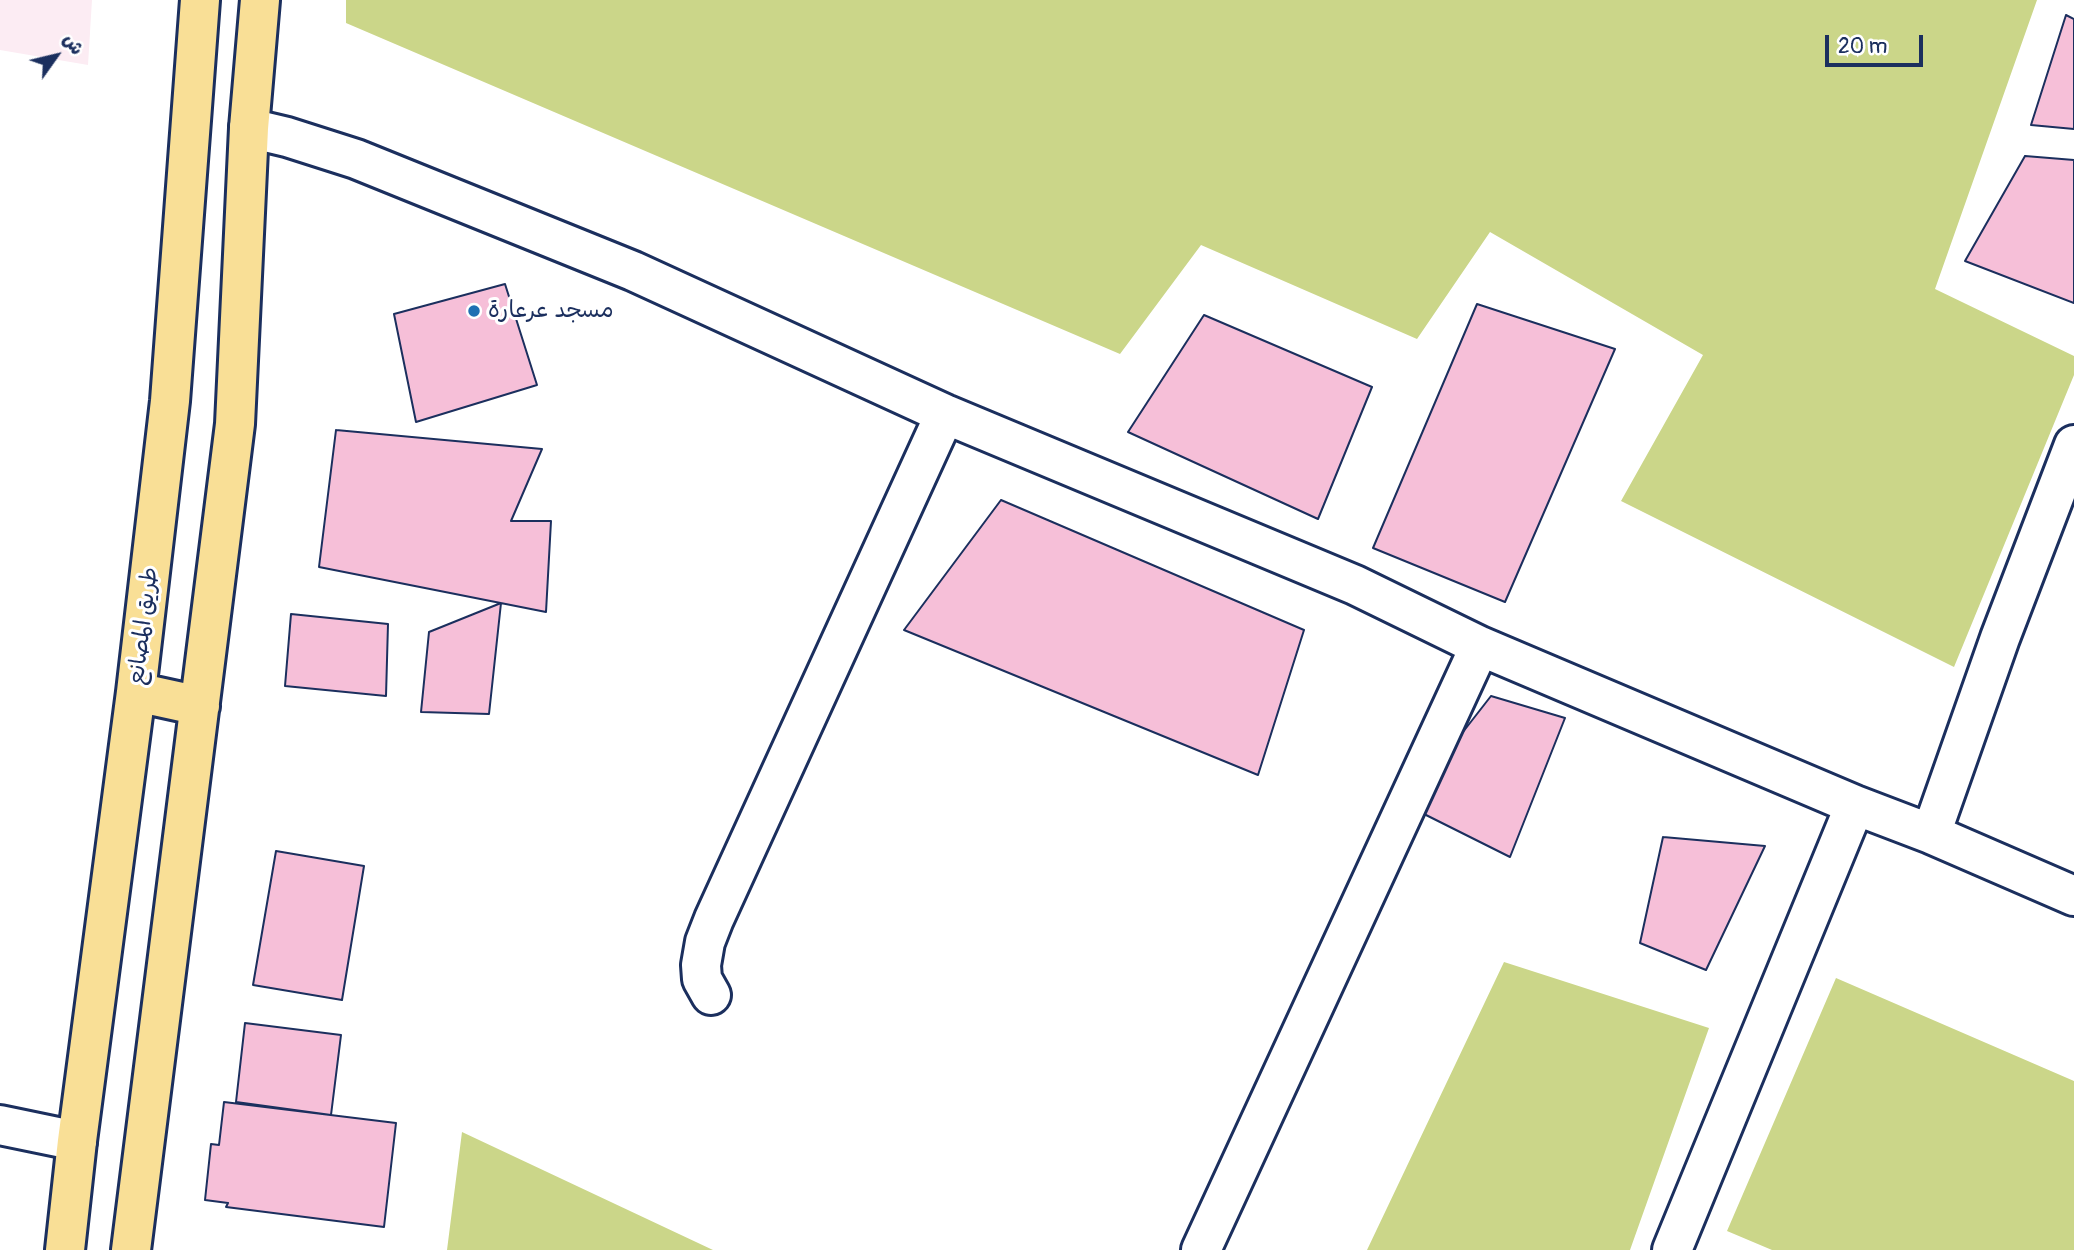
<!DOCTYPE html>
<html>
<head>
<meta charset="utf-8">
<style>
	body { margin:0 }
	#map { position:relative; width:2074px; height:1250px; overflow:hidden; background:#fff; font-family:Pangolin,"Playpen Sans Arabic",sans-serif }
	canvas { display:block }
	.north { position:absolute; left:21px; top:21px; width:70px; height:70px; -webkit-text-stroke:5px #fff; paint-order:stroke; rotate:56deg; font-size:19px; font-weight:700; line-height:28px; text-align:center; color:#1b2f5e }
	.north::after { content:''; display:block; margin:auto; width:24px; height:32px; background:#1b2f5e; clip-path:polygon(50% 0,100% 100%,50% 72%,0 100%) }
	.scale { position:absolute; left:1825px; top:35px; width:98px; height:32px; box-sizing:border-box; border:4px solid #1b2f5e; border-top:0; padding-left:9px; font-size:21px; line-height:24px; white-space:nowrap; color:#1b2f5e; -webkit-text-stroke:5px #fff; paint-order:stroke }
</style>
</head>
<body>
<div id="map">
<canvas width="2074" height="1250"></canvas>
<div class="north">ش</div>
<div class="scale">20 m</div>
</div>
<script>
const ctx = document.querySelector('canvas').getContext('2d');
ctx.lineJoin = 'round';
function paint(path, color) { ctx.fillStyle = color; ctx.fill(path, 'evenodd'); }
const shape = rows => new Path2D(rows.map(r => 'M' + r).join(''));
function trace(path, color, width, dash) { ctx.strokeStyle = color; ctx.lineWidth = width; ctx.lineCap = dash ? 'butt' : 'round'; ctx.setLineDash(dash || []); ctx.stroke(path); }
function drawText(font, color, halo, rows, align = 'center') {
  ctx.font = font + ' Pangolin,"Playpen Sans Arabic",sans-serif'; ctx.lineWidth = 6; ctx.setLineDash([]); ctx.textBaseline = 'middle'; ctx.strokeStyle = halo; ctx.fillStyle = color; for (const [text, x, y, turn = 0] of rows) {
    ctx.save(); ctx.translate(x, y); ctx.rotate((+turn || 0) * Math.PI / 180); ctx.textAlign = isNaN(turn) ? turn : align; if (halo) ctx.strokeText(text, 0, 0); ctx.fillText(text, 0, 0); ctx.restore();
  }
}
paint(shape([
	[0,0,92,0,88,65,0,50]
]), '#fcecf3');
paint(shape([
	[346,0,2037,0,1935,289,2074,356,2074,375,1954,667,1621,501,1703,355,1490,232,1417,339,1201,245,1120,354,346,23],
	[1504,962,1709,1028,1630,1250,1367,1250],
	[1836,978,2074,1081,2074,1250,1772,1250,1727,1231],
	[462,1132,713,1250,447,1250]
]), '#cbd689');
const building = shape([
	[2066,15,2074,19,2074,129,2031,125,2066,15],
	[2025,156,2074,160,2074,303,1965,261,2025,156],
	[505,284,537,385,416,422,394,314,505,284],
	[1477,304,1615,349,1505,602,1373,548,1477,304],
	[1204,315,1372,387,1318,519,1128,432,1204,315],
	[336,430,542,449,511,521,551,521,546,612,319,567,336,430],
	[1001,500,1304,630,1258,775,904,630,1001,500],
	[501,603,489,714,421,712,429,632,501,603],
	[291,614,388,624,386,696,285,686,291,614],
	[1491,696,1565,718,1510,857,1406,805,1491,696],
	[1663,837,1765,846,1706,970,1640,943,1663,837],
	[276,851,364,866,342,1000,253,985,276,851],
	[245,1023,341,1035,331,1115,236,1102,245,1023],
	[224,1102,396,1123,384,1227,226,1207,228,1203,205,1200,211,1144,219,1145,224,1102]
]);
paint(building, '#f6bfd8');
trace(building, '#1b2f5e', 2);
const minor = shape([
	[249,128,287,137,356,159,633,271,945,414,1355,585,1480,646,1855,805,1931,834,2074,896],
	[1931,834,2000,638,2074,445],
	[711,995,702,979,701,965,705,942,714,919,945,414],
	[0,1125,77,1141],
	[1201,1250,1480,646],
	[1672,1250,1855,805]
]);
const major = shape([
	[136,692,200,706],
	[65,1250,77,1141,136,692,170,401,200,0],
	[131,1250,235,424,249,128,260,0]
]);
trace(minor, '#1b2f5e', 44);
trace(major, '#1b2f5e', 44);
trace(minor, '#fff', 38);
trace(major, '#f9df96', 38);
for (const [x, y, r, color] of [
	[474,311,7,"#1f6fb2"]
]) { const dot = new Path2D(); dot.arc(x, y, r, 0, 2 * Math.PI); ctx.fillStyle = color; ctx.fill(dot); trace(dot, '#fff', 2.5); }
drawText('23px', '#1b2f5e', '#fff', [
	["مسجد عرعارة",488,311]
], 'left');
drawText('23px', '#1b2f5e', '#fff', [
	["طريق المصانع",144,626,-83]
]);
</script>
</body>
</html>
